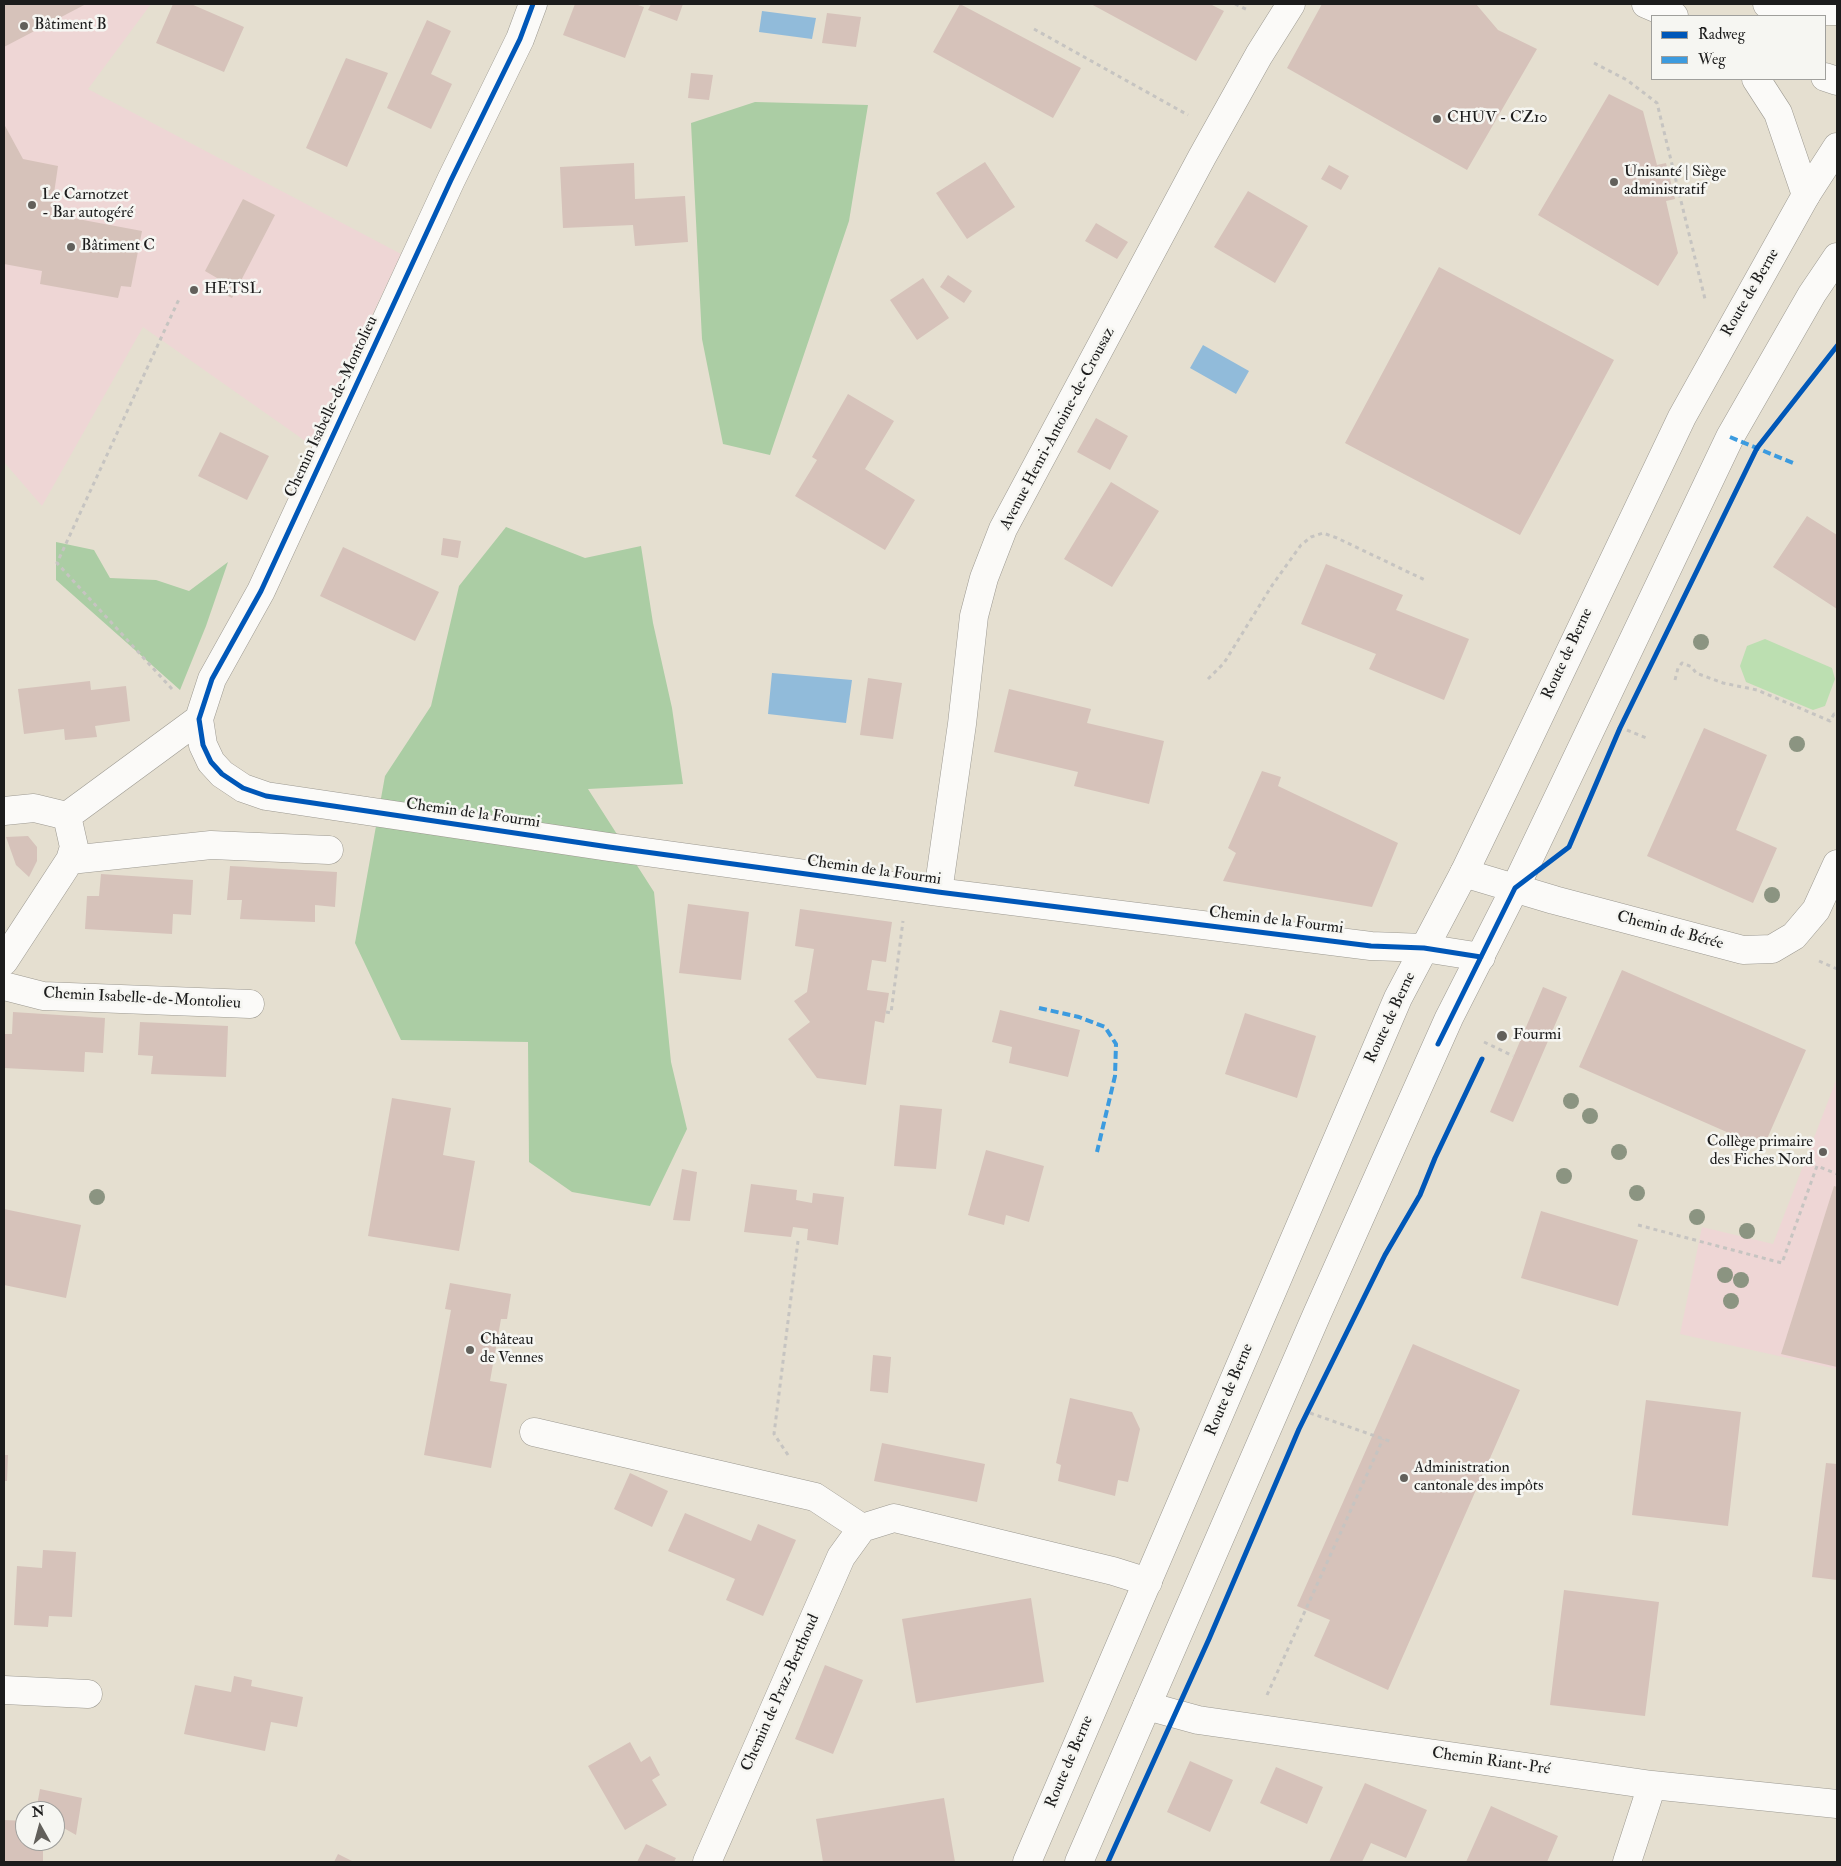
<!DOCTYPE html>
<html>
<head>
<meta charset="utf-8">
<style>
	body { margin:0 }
	#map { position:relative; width:1841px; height:1866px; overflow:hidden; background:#e5dfd0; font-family:"IM FELL Double Pica",serif }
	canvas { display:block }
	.frame { position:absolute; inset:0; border:5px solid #1c1c1c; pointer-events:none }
	.legend { position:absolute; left:1651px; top:15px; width:175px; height:65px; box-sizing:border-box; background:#f6f6f2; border:1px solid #9f9f9c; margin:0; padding:6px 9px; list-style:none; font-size:15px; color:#1c1c1c }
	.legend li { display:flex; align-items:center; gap:10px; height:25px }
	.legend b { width:25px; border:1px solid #9f9f9c }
	.north { position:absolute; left:15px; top:1801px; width:50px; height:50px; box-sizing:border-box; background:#f6f6f2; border:1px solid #9f9f9c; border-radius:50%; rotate:353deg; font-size:14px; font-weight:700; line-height:20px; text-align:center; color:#1c1c1c }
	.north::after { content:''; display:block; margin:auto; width:18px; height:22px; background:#62605b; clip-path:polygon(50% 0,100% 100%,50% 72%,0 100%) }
</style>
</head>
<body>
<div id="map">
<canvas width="1841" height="1866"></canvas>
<div class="frame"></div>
<ul class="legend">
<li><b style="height:6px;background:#0057b8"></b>Radweg</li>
<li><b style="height:6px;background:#3c9bdf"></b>Weg</li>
</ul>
<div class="north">N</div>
</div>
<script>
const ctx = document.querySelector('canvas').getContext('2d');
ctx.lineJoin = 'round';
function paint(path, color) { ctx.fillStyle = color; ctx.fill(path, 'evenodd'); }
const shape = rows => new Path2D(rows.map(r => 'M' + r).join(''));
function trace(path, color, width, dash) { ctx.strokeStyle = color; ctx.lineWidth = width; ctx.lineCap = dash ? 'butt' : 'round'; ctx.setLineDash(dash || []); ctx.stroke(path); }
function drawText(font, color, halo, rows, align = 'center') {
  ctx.font = font + ' "IM FELL Double Pica",serif'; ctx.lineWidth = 5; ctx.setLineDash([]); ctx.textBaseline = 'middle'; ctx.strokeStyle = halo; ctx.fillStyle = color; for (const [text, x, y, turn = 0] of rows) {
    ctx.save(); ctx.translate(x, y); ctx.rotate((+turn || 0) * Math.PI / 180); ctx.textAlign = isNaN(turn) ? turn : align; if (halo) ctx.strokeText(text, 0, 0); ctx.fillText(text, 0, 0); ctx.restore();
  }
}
paint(shape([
	[4,4,151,4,88,89,401,254,311,445,143,327,42,506,4,462],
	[1837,1078,1837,1369,1680,1334,1702,1227,1773,1244]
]), '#eed6d5');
paint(shape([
	[1765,639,1832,668,1835,679,1825,706,1813,710,1746,682,1740,666,1747,646]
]), '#bcdfb1');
paint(shape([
	[755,102,868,105,849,221,770,455,723,444,702,339,691,123],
	[506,527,585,558,641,546,653,623,672,708,683,784,588,789,654,892,671,1062,687,1129,650,1206,572,1192,529,1162,528,1042,401,1040,355,943,385,776,431,706,459,586],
	[56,542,94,550,110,578,156,580,189,591,228,562,206,626,180,690,56,580]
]), '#abcda4');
paint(shape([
	[762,11,816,18,812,39,759,32],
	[1203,345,1249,371,1236,394,1190,368],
	[772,673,852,680,846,723,768,714]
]), '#91bbda');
paint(shape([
	[4,4,86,4,4,47],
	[173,4,191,4,244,27,224,72,156,43],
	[575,4,635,4,644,7,625,58,563,35],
	[651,4,683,4,677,21,648,10],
	[960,4,1081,68,1053,118,933,52],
	[1091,4,1210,4,1224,11,1196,61],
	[1322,4,1476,4,1498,30,1537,49,1467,170,1287,68],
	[827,13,861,17,856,47,822,43],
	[427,20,451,31,431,74,452,84,431,129,387,108],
	[346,58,388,73,347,167,306,148],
	[691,73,713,75,709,100,688,98],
	[1609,94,1643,111,1657,165,1666,163,1675,199,1666,201,1678,253,1658,286,1538,215],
	[4,124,23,159,58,166,51,214,142,231,131,287,121,286,118,298,40,284,42,271,4,264],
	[985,162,1015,207,967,239,936,193],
	[634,163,635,199,685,196,688,242,635,246,633,225,563,228,560,167],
	[1329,165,1349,176,1341,190,1321,179],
	[1248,191,1308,226,1275,283,1214,247],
	[243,199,275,215,232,298,212,288,217,278,205,271],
	[1096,223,1128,242,1117,259,1085,241],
	[1439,267,1614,360,1520,535,1345,443],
	[948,275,972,291,964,303,940,287],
	[923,278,949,318,917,340,890,300],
	[848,394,894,421,865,469,915,500,885,550,795,496,817,460,812,457],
	[1096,418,1128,436,1110,470,1077,452],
	[220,432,269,456,247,500,198,476],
	[1111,482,1159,511,1112,587,1064,559],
	[1807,516,1837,535,1837,609,1773,567],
	[443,538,461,541,458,558,441,555],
	[343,547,439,592,415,641,320,596],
	[1326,564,1403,595,1396,610,1469,639,1444,700,1369,669,1376,654,1301,624],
	[868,678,902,683,893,739,860,735],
	[90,681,91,690,126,686,130,721,95,726,97,737,65,740,64,729,24,734,18,689],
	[1009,689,1091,709,1087,723,1164,741,1149,804,1074,786,1078,772,994,752],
	[1704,728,1767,755,1736,830,1777,848,1753,903,1647,856],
	[1262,771,1281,777,1278,786,1398,843,1372,907,1223,881,1236,853,1228,848],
	[28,836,37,847,37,861,29,877,16,865,6,837],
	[230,866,337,872,335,907,315,905,315,922,240,919,242,900,227,900],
	[101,874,193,880,191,915,173,914,172,934,85,929,87,896,99,896],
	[688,904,749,912,741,980,679,973],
	[800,909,892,922,886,962,872,960,867,990,889,993,884,1023,875,1021,866,1085,817,1078,788,1039,810,1022,794,1001,807,992,814,949,795,946],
	[1622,970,1806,1050,1763,1148,1579,1067],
	[1543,987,1567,997,1513,1122,1490,1112],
	[1000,1010,1080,1030,1068,1077,1009,1063,1012,1047,992,1042],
	[13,1012,105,1018,103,1053,85,1052,84,1072,4,1068,4,1034,12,1034],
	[1245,1013,1316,1036,1297,1098,1225,1074],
	[140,1022,228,1026,226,1077,151,1074,153,1056,138,1055],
	[392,1098,451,1108,443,1155,475,1161,459,1251,368,1236],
	[900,1105,942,1109,936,1169,894,1166],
	[986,1150,1044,1166,1029,1222,1006,1215,1004,1225,968,1215],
	[682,1169,697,1172,690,1221,673,1220],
	[751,1184,797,1190,796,1200,812,1203,813,1193,844,1197,838,1245,807,1240,808,1229,793,1227,791,1237,744,1232],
	[1834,1186,1837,1187,1837,1367,1781,1354],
	[4,1209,81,1225,66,1298,4,1285],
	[1541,1211,1638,1240,1618,1306,1521,1278],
	[450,1283,511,1294,507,1319,501,1319,490,1381,507,1384,491,1468,424,1455,451,1310,445,1309],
	[1413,1344,1520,1390,1388,1690,1314,1656,1330,1620,1297,1606],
	[873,1355,891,1357,888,1393,870,1391],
	[1070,1398,1132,1412,1140,1429,1128,1482,1118,1480,1115,1496,1058,1481,1061,1465,1056,1463],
	[1646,1400,1741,1412,1728,1526,1632,1515],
	[882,1443,985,1464,977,1502,874,1481],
	[4,1455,8,1455,7,1481,4,1481],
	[1826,1463,1837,1464,1837,1580,1812,1577],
	[630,1473,668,1491,652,1527,614,1509],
	[685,1513,751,1541,758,1524,796,1540,763,1616,726,1600,735,1579,668,1551],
	[43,1550,76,1552,72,1617,49,1616,48,1627,14,1625,17,1566,42,1568],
	[1564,1590,1659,1602,1645,1716,1550,1705],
	[1031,1598,1044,1682,916,1703,902,1619],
	[825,1665,863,1680,833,1754,795,1739],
	[234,1676,252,1680,251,1686,303,1697,297,1727,271,1722,265,1751,184,1734,195,1685,231,1692],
	[630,1742,641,1762,650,1756,660,1775,652,1780,667,1805,625,1830,588,1766],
	[1190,1761,1233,1780,1210,1832,1167,1812],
	[1276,1767,1323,1787,1307,1824,1260,1803],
	[1365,1783,1427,1810,1406,1858,1371,1843,1362,1862,1329,1862],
	[40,1789,82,1798,76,1835,55,1823,55,1811,36,1811],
	[944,1798,955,1862,823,1862,816,1819],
	[1491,1806,1558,1836,1547,1862,1466,1862],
	[4,1820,25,1821,25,1841,43,1841,43,1862,4,1862],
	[646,1844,676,1858,674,1862,637,1862],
	[338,1854,354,1862,334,1862]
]), '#d6c2ba');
const minor = shape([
	[533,4,520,39,451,180,261,591,212,679,199,719,203,745,211,762,222,774,243,788,266,796,609,847,938,892,1371,946,1424,948,1481,957],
	[4,811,34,808,67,816],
	[67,816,199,719],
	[70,860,211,845,329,850],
	[1464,873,1554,900,1743,950,1772,949,1794,936,1816,910,1837,864],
	[938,892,962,724,974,616,984,578,1003,529,1202,157,1259,55,1291,4],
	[4,961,70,860,74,847,67,816],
	[4,986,43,996,250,1004],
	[534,1432,815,1497,862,1528],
	[4,1690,88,1694],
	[1147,1706,1198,1720,1652,1785,1837,1804],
	[707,1862,841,1557,862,1528,894,1518,1113,1571,1148,1582],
	[1627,1862,1652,1785]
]);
const major = shape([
	[1027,1862,1398,998,1464,873,1506,786,1682,417,1806,195,1837,147],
	[1079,1862,1317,1314,1449,1018,1515,888,1730,437,1812,294,1837,257]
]);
const highway = shape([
	[1646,4,1674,16],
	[1767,4,1805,11,1837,11],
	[1825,77,1837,81],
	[1756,79,1778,113,1806,195]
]);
trace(minor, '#9c9991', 29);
trace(major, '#9c9991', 29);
trace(highway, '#9c9991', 29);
trace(shape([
	[1235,4,1248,10],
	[1034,29,1188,115],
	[1594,63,1627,80,1657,103,1705,299],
	[1208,679,1224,663,1271,587,1301,545,1311,537,1323,533,1337,538,1427,581],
	[1675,680,1678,668,1682,663,1692,667,1696,673,1723,683,1757,690,1830,721,1834,714,1837,715],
	[172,689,57,563,180,297],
	[1627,730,1649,739],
	[1819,961,1837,969],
	[886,1012,891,1013,903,921],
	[1484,1042,1513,1056],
	[1638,1225,1782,1263,1817,1166,1837,1174],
	[1310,1413,1392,1442],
	[788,1455,774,1434,798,1241],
	[1267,1695,1383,1439]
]), '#c6c4c1', 3, [4, 4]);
trace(minor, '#fbfaf8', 28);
trace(major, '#fbfaf8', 28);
trace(highway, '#fbfaf8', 28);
trace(shape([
	[1730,437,1793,463],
	[1039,1008,1079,1017,1105,1027,1116,1044,1115,1076,1097,1152]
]), '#3c9bdf', 4, [8, 4]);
trace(shape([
	[533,4,520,39,451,180,261,591,212,679,199,719,203,745,211,762,222,774,243,788,266,796,609,847,938,892,1371,946,1424,948,1481,957],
	[1438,1044,1515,888,1569,847,1620,728,1757,448,1837,346],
	[1108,1862,1209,1639,1299,1429,1385,1255,1420,1195,1435,1158,1482,1059]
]), '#0057b8', 5);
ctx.fillStyle = '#8b9481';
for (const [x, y] of [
	[1701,642],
	[1797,744],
	[1772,895],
	[1571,1101],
	[1590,1116],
	[1619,1152],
	[1564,1176],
	[1637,1193],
	[97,1197],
	[1697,1217],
	[1747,1231],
	[1725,1275],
	[1741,1280],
	[1731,1301]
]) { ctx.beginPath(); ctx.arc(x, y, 8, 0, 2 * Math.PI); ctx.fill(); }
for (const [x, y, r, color] of [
	[24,26,5,"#62605b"],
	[1437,119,5,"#62605b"],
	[1614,182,5,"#62605b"],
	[32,205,5,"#62605b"],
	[71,247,5,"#62605b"],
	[194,290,5,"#62605b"],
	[1502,1036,6,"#62605b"],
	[1823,1152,5,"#62605b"],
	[470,1350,5,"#62605b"],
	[1404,1478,5,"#62605b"]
]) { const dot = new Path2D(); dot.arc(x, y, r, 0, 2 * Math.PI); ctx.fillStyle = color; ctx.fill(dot); trace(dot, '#f6f6f2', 2); }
drawText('16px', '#1c1c1c', '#f6f6f2', [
	["Bâtiment B",34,26],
	["CHUV - CZ10",1447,119],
	["Unisanté | Siège",1624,173],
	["administratif",1624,191],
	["Le Carnotzet",42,196],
	["- Bar autogéré",42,214],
	["Bâtiment C",81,247],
	["HETSL",204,290],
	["Fourmi",1513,1036],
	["Collège primaire",1813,1143,"right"],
	["des Fiches Nord",1813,1161,"right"],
	["Château",480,1341],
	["de Vennes",480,1359],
	["Administration",1414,1469],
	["cantonale des impôts",1414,1487]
], 'left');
drawText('16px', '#1c1c1c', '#f6f6f2', [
	["Route de Berne",1751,293,-60],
	["Chemin Isabelle-de-Montolieu",332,407,-65],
	["Avenue Henri-Antoine-de-Crousaz",1058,429,-62],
	["Route de Berne",1568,654,-65],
	["Chemin de la Fourmi",473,814,8],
	["Chemin de la Fourmi",874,871,8],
	["Chemin de la Fourmi",1276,921,7],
	["Chemin de Bérée",1670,931,15],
	["Chemin Isabelle-de-Montolieu",142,999,3],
	["Route de Berne",1391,1018,-65],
	["Route de Berne",1230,1390,-67],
	["Chemin de Praz-Berthoud",781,1693,-66],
	["Route de Berne",1070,1762,-67],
	["Chemin Riant-Pré",1491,1762,8]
]);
</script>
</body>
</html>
